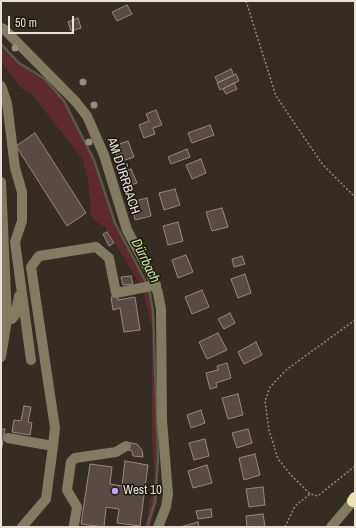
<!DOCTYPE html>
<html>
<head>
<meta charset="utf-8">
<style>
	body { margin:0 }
	#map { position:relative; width:356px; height:528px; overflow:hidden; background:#362d22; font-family:"Archivo Narrow",sans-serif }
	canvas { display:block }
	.frame { position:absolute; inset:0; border:2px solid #e7e1da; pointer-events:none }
	.scale { position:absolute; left:8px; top:16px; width:66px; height:18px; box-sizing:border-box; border:2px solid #e7e1da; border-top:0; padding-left:5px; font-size:12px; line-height:14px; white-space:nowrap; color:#e7e1da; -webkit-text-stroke:3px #1a1611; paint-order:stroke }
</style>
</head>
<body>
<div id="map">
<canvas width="356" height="528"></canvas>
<div class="frame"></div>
<div class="scale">50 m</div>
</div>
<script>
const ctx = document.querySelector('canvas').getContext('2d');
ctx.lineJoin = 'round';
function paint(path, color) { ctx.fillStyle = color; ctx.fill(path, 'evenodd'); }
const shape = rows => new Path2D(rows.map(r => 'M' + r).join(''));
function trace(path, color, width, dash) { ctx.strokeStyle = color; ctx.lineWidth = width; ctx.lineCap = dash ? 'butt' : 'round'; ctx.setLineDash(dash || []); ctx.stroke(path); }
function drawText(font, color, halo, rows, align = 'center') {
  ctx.font = font + ' "Archivo Narrow",sans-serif'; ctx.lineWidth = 3; ctx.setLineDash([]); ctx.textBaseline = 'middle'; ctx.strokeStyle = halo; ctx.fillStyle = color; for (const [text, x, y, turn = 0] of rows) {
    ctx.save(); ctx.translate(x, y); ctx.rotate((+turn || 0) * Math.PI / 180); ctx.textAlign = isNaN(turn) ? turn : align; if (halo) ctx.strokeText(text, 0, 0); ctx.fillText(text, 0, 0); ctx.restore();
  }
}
paint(shape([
	[1,44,19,63,45,79,64,101,94,160,115,223,148,286,153,311,158,458,157,503,150,527,145,527,155,476,152,438,152,327,142,288,106,228,94,220,91,215,88,180,83,160,31,93,22,89,1,61]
]), '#5e2a30');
trace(shape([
	[1,44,19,63,45,79,64,101,94,160,115,223,147,284],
	[147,527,155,502,158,458,153,311,149,289]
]), '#565b44', 2.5);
const building = shape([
	[127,5,132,14,117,21,112,12,127,5],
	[78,18,81,28,71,31,68,22,78,18],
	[231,69,234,75,218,83,215,77,231,69],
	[236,74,239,81,220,90,217,83,236,74],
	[234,83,237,89,226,94,223,89,234,83],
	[156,110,162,125,153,128,155,134,144,138,139,125,149,121,146,114,156,110],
	[210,125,214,135,192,143,188,133,210,125],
	[35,133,86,213,67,226,16,146,35,133],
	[128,141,134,157,119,162,113,146,128,141],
	[187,149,190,157,171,164,168,157,187,149],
	[201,159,206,173,192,179,186,165,201,159],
	[131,169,137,183,126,187,120,173,131,169],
	[175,189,180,205,164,210,159,193,175,189],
	[147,198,151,216,135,220,131,202,147,198],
	[222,208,228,227,212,231,206,212,222,208],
	[178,222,183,241,168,245,163,226,178,222],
	[107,232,114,243,109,246,103,234,107,232],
	[186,255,193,272,178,278,172,260,186,255],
	[242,256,245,264,234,267,232,259,242,256],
	[245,274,251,293,238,298,231,279,245,274],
	[131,276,133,284,123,285,121,277,131,276],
	[202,290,209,307,192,314,185,297,202,290],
	[118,296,118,300,135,297,140,330,124,332,120,308,113,310,111,297,118,296],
	[230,313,235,323,224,329,218,319,230,313],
	[218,333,227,350,207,359,199,342,218,333],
	[256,342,262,355,244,364,238,352,256,342],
	[227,363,231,378,216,383,217,387,210,389,206,373,218,370,217,366,227,363],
	[238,394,243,415,228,419,222,398,238,394],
	[24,406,31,407,28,422,32,423,30,435,12,432,14,420,21,421,24,406],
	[201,410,205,423,191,428,187,415,201,410],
	[1,429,5,429,1,452,1,429],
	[248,429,252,443,237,448,232,433,248,429],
	[205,439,209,456,194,460,189,443,205,439],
	[126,442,137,444,142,450,143,457,133,456,132,451,128,450,126,442],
	[255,454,260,475,244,480,239,458,255,454],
	[125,461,148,465,140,526,117,523,119,509,106,507,104,527,81,524,90,464,112,467,110,484,122,486,125,461],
	[207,465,212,483,193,488,188,471,207,465],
	[263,487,265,505,249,507,246,489,263,487],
	[211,509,212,517,198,519,196,511,211,509],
	[263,514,265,527,247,527,246,516,263,514],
	[198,522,199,527,180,527,198,522]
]);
paint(building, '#594a44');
trace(building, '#998882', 1);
trace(shape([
	[246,1,276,96,323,165,355,197],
	[355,320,286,370,270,387,265,401,269,430,278,459,291,475,310,494,318,496,355,466],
	[285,527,295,506,310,494]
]), '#918980', 1.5, [2, 2]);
trace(shape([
	[1,28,4,29,76,102,87,116,104,155,127,230,151,274,158,293,161,309,162,421,168,494,166,507,158,527],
	[1,86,7,103,15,168,22,192,22,221,15,242,31,360],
	[1,182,7,319,1,357],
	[7,319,12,319,15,315,19,296],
	[8,438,53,446,46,499,22,527],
	[53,446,55,428,31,267,39,256,96,247,109,258,116,293,156,285],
	[74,525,77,507,67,490,71,462,75,458,116,452,126,446],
	[331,527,355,499]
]), '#807b61', 10);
trace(shape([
	[353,501,355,498]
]), '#f3e4a4', 12);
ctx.fillStyle = '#a08682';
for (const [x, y] of [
	[15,48],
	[83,82],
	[94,105],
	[89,142]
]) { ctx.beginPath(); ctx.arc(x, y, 3.5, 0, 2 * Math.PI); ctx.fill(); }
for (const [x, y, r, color] of [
	[115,491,4,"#b8abf7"]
]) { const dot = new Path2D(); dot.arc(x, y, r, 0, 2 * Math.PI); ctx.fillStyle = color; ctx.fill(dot); trace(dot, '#1a1611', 1.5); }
drawText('13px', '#e7e1da', '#1a1611', [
	["AM DÜRRBACH",123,176,72]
]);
drawText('13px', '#e7e1da', '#1a1611', [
	["West 10",123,491]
], 'left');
drawText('italic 14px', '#c8e692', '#1a1611', [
	["Dürrbach",145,261,64]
]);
</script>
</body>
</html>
